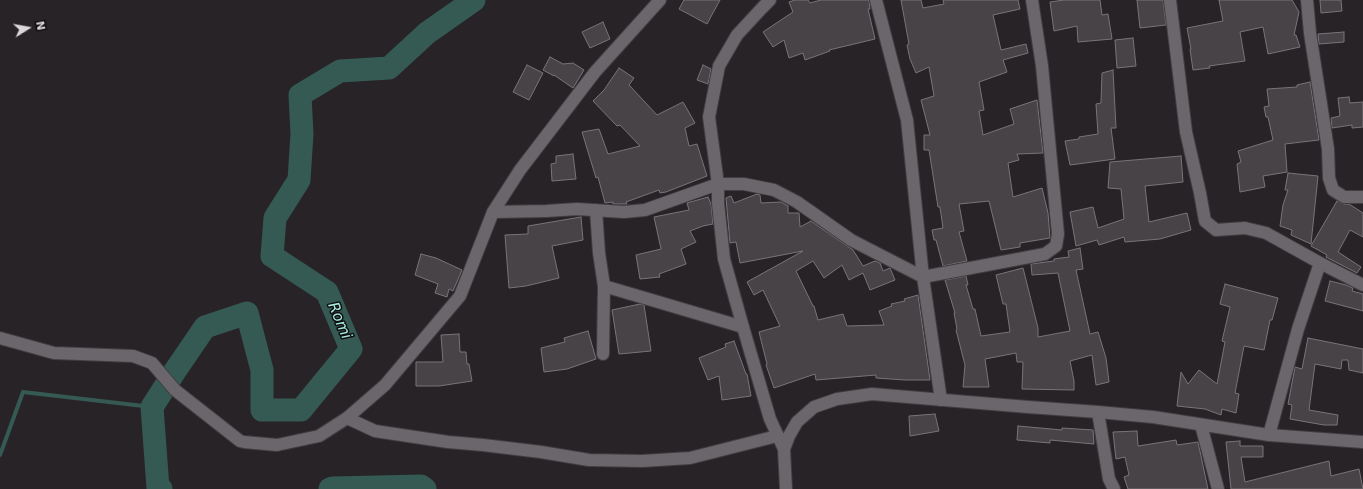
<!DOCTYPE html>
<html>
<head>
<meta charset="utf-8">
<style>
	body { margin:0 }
	#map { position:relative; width:1363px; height:489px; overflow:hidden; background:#282327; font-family:"DejaVu Sans",sans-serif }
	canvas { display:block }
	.north { position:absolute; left:8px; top:8px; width:40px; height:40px; -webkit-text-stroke:3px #0f0d0f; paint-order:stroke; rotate:79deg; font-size:11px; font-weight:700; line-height:16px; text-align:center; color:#dbd8da }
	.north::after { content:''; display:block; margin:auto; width:14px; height:18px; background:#dbd8da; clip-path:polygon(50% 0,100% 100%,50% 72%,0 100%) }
</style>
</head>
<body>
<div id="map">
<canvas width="1363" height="489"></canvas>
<div class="north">N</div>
</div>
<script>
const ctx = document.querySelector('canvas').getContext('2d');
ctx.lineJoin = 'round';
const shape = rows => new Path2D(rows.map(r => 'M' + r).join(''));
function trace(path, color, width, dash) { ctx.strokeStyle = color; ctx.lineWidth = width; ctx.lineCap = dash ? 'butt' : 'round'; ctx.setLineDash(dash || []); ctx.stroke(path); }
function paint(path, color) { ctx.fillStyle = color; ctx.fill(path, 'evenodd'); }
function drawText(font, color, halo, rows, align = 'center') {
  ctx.font = font + ' "DejaVu Sans",sans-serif'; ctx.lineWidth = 3; ctx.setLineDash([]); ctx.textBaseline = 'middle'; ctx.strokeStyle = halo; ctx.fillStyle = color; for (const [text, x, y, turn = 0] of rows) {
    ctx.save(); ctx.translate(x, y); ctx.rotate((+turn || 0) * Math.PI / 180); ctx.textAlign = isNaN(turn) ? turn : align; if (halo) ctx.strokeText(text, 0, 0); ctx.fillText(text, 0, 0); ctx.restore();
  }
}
trace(shape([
	[0,455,23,392,152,407]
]), '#345a53', 4);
trace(shape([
	[161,489,158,488,152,407,175,371,205,327,247,313,262,370,262,410,301,410,351,349,327,292,272,256,275,218,299,180,302,134,300,95,340,71,389,68,427,33,474,0],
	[330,489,333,488,421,486,425,489]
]), '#345a53', 23);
const building = shape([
	[684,0,720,0,707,24,679,9,684,0],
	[795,0,808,0,810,3,821,0,869,0,870,9,868,9,875,39,829,50,830,51,805,60,803,53,789,58,784,40,773,47,763,32,793,12,789,2,795,0],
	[901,0,921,0,923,8,944,4,943,0,1018,0,1020,9,993,15,1001,50,1026,44,1028,53,1003,60,1007,72,979,82,984,110,979,111,983,135,1014,124,1010,109,1037,100,1043,153,1017,154,1019,160,1008,163,1013,197,1042,188,1048,213,1050,238,1020,243,1020,247,1001,250,989,201,959,204,964,231,959,232,967,261,943,266,936,240,934,240,932,230,943,228,940,207,938,207,929,150,924,150,924,135,930,135,921,100,934,96,929,67,916,73,910,59,907,45,909,44,901,0],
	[1064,0,1100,0,1102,15,1108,14,1112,39,1078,42,1077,26,1054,31,1050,2,1064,0],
	[1137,0,1163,0,1166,25,1140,28,1137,0],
	[1219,0,1292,0,1299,12,1294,35,1296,35,1300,47,1268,54,1263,27,1240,32,1245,61,1209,66,1210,68,1193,70,1190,49,1191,49,1187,28,1223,21,1219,0],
	[1320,0,1341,0,1342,11,1321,13,1320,0],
	[603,22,610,39,590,48,582,32,603,22],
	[1344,32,1344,42,1319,44,1318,34,1344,32],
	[1133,38,1136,66,1117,68,1115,40,1133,38],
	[550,57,563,64,573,63,584,70,573,88,554,75,554,76,543,70,550,57],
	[527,65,543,73,529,100,513,92,527,65],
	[703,65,711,69,708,84,697,80,703,65],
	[619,68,634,78,629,85,657,115,683,102,695,123,685,128,689,146,697,144,707,176,666,192,660,193,659,190,626,202,627,204,613,204,613,202,605,203,598,177,596,178,582,132,599,129,608,154,640,146,620,125,617,126,593,101,604,90,619,68],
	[1113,70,1116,128,1111,128,1115,159,1070,165,1065,141,1079,139,1079,137,1098,134,1096,104,1101,103,1102,73,1113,70],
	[1310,82,1319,140,1285,144,1287,172,1263,176,1265,187,1240,192,1237,164,1241,162,1238,151,1273,140,1268,117,1266,117,1264,107,1269,106,1267,89,1297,87,1297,85,1310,82],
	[1349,97,1350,103,1363,102,1363,127,1352,128,1352,125,1332,128,1331,118,1340,116,1338,98,1349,97],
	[573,154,576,179,552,181,551,164,556,163,556,156,573,154],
	[1181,156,1183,182,1145,186,1149,222,1187,213,1191,230,1160,239,1125,242,1124,237,1099,245,1097,240,1076,246,1070,212,1093,207,1098,228,1124,219,1121,189,1108,188,1110,162,1181,156],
	[1288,173,1318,176,1311,244,1291,235,1292,230,1280,226,1283,205,1288,190,1285,190,1288,173],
	[757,194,760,195,761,203,781,202,788,206,788,213,799,213,800,227,811,221,853,250,863,266,875,261,880,263,883,271,890,268,895,280,870,290,863,273,849,280,842,265,824,278,813,261,796,271,813,306,814,306,818,320,843,314,847,326,884,325,879,311,892,306,891,304,905,301,904,299,918,295,930,380,905,380,876,378,876,375,816,380,815,374,774,388,766,365,767,364,759,332,780,326,763,290,754,295,747,282,803,251,740,263,736,242,730,243,726,198,731,196,734,203,757,194],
	[708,197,711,204,713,224,703,226,690,231,696,242,681,249,686,264,659,274,660,277,640,279,636,255,661,249,654,217,689,210,687,203,708,197],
	[1337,201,1344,204,1349,204,1363,213,1363,237,1350,230,1338,252,1361,267,1357,273,1326,257,1327,255,1311,246,1337,201],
	[581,217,583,240,552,246,559,278,526,286,509,288,505,235,528,234,528,226,581,217],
	[1080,248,1083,269,1076,270,1090,334,1098,332,1106,358,1109,382,1096,385,1092,355,1070,361,1074,381,1074,390,1022,389,1023,362,1017,362,1016,353,985,359,989,387,963,387,965,365,956,330,957,329,954,313,955,313,945,280,966,276,968,285,966,285,973,309,975,309,981,336,1010,332,1006,304,1003,304,996,275,1023,268,1038,328,1038,337,1070,331,1058,273,1032,275,1031,264,1054,261,1054,259,1069,257,1068,251,1080,248],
	[421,254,436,258,462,270,453,291,449,289,447,297,435,293,438,284,415,275,421,254],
	[1330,281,1346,285,1353,288,1352,291,1363,294,1363,311,1325,301,1330,281],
	[1225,284,1278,298,1272,320,1270,320,1264,350,1244,346,1235,393,1239,394,1236,413,1222,409,1221,415,1205,409,1177,406,1181,372,1188,384,1199,370,1217,384,1225,342,1222,341,1230,307,1220,304,1225,284],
	[640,304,644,305,651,351,619,354,612,310,640,304],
	[588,331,596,359,567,369,544,372,541,348,565,342,564,338,588,331],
	[459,334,460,352,466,352,467,364,469,364,472,381,439,386,416,386,416,362,443,362,441,335,459,334],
	[1308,338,1363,349,1363,373,1349,370,1348,360,1342,360,1341,369,1315,364,1309,410,1338,415,1337,425,1324,425,1290,419,1292,405,1288,404,1295,367,1302,369,1308,338],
	[734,341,746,374,747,374,751,396,722,400,719,376,708,380,699,358,726,347,725,344,734,341],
	[935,414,939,431,910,436,909,416,935,414],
	[1018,426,1062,430,1062,428,1093,430,1094,444,1050,440,1050,443,1017,440,1018,426],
	[1137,431,1138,446,1176,440,1177,445,1198,442,1208,489,1128,489,1124,477,1129,475,1125,457,1116,459,1113,432,1137,431],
	[1240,441,1240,446,1263,446,1263,457,1241,457,1245,482,1329,461,1331,476,1359,469,1363,489,1231,489,1226,442,1240,441]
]);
paint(building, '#484347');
trace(building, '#797479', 1);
const minor = shape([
	[876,0,907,120,923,277,941,400],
	[1170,0,1186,132,1200,193,1205,221,1216,230,1245,228,1266,233,1320,263,1363,285],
	[1307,0,1310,33,1328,149,1329,178,1333,190,1344,197,1363,197],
	[596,210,599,253,604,286,603,354],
	[493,212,546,211,577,209,624,212,645,210,718,184,744,184,774,190,797,202,851,240,923,277,1045,254,1056,246,1058,234,1042,66,1032,0],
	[604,286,743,327],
	[1098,412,1109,479,1114,489],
	[347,418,375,431,448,442,483,445,541,452,589,460,642,461,690,458,777,436],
	[1201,425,1218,489],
	[1269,435,1298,329,1320,263]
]);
const tertiary = shape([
	[770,0,762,8,737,35,719,66,709,117,718,184,718,203,724,259,743,327,770,419,784,449],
	[0,338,54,353,133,356,152,363,175,390,240,441,244,442,277,445,319,436,347,418,385,385,460,296,493,212,520,170,595,72,660,0],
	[786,489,784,449,789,436,797,422,814,407,837,399,872,394,1028,407,1098,412,1153,417,1269,435,1363,442]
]);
trace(minor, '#413e40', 14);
trace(tertiary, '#413e40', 14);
trace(minor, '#6b666b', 12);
trace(tertiary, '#6b666b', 12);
drawText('italic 15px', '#a5eedf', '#0f0d0f', [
	["Romi",339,321,67]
]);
</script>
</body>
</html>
